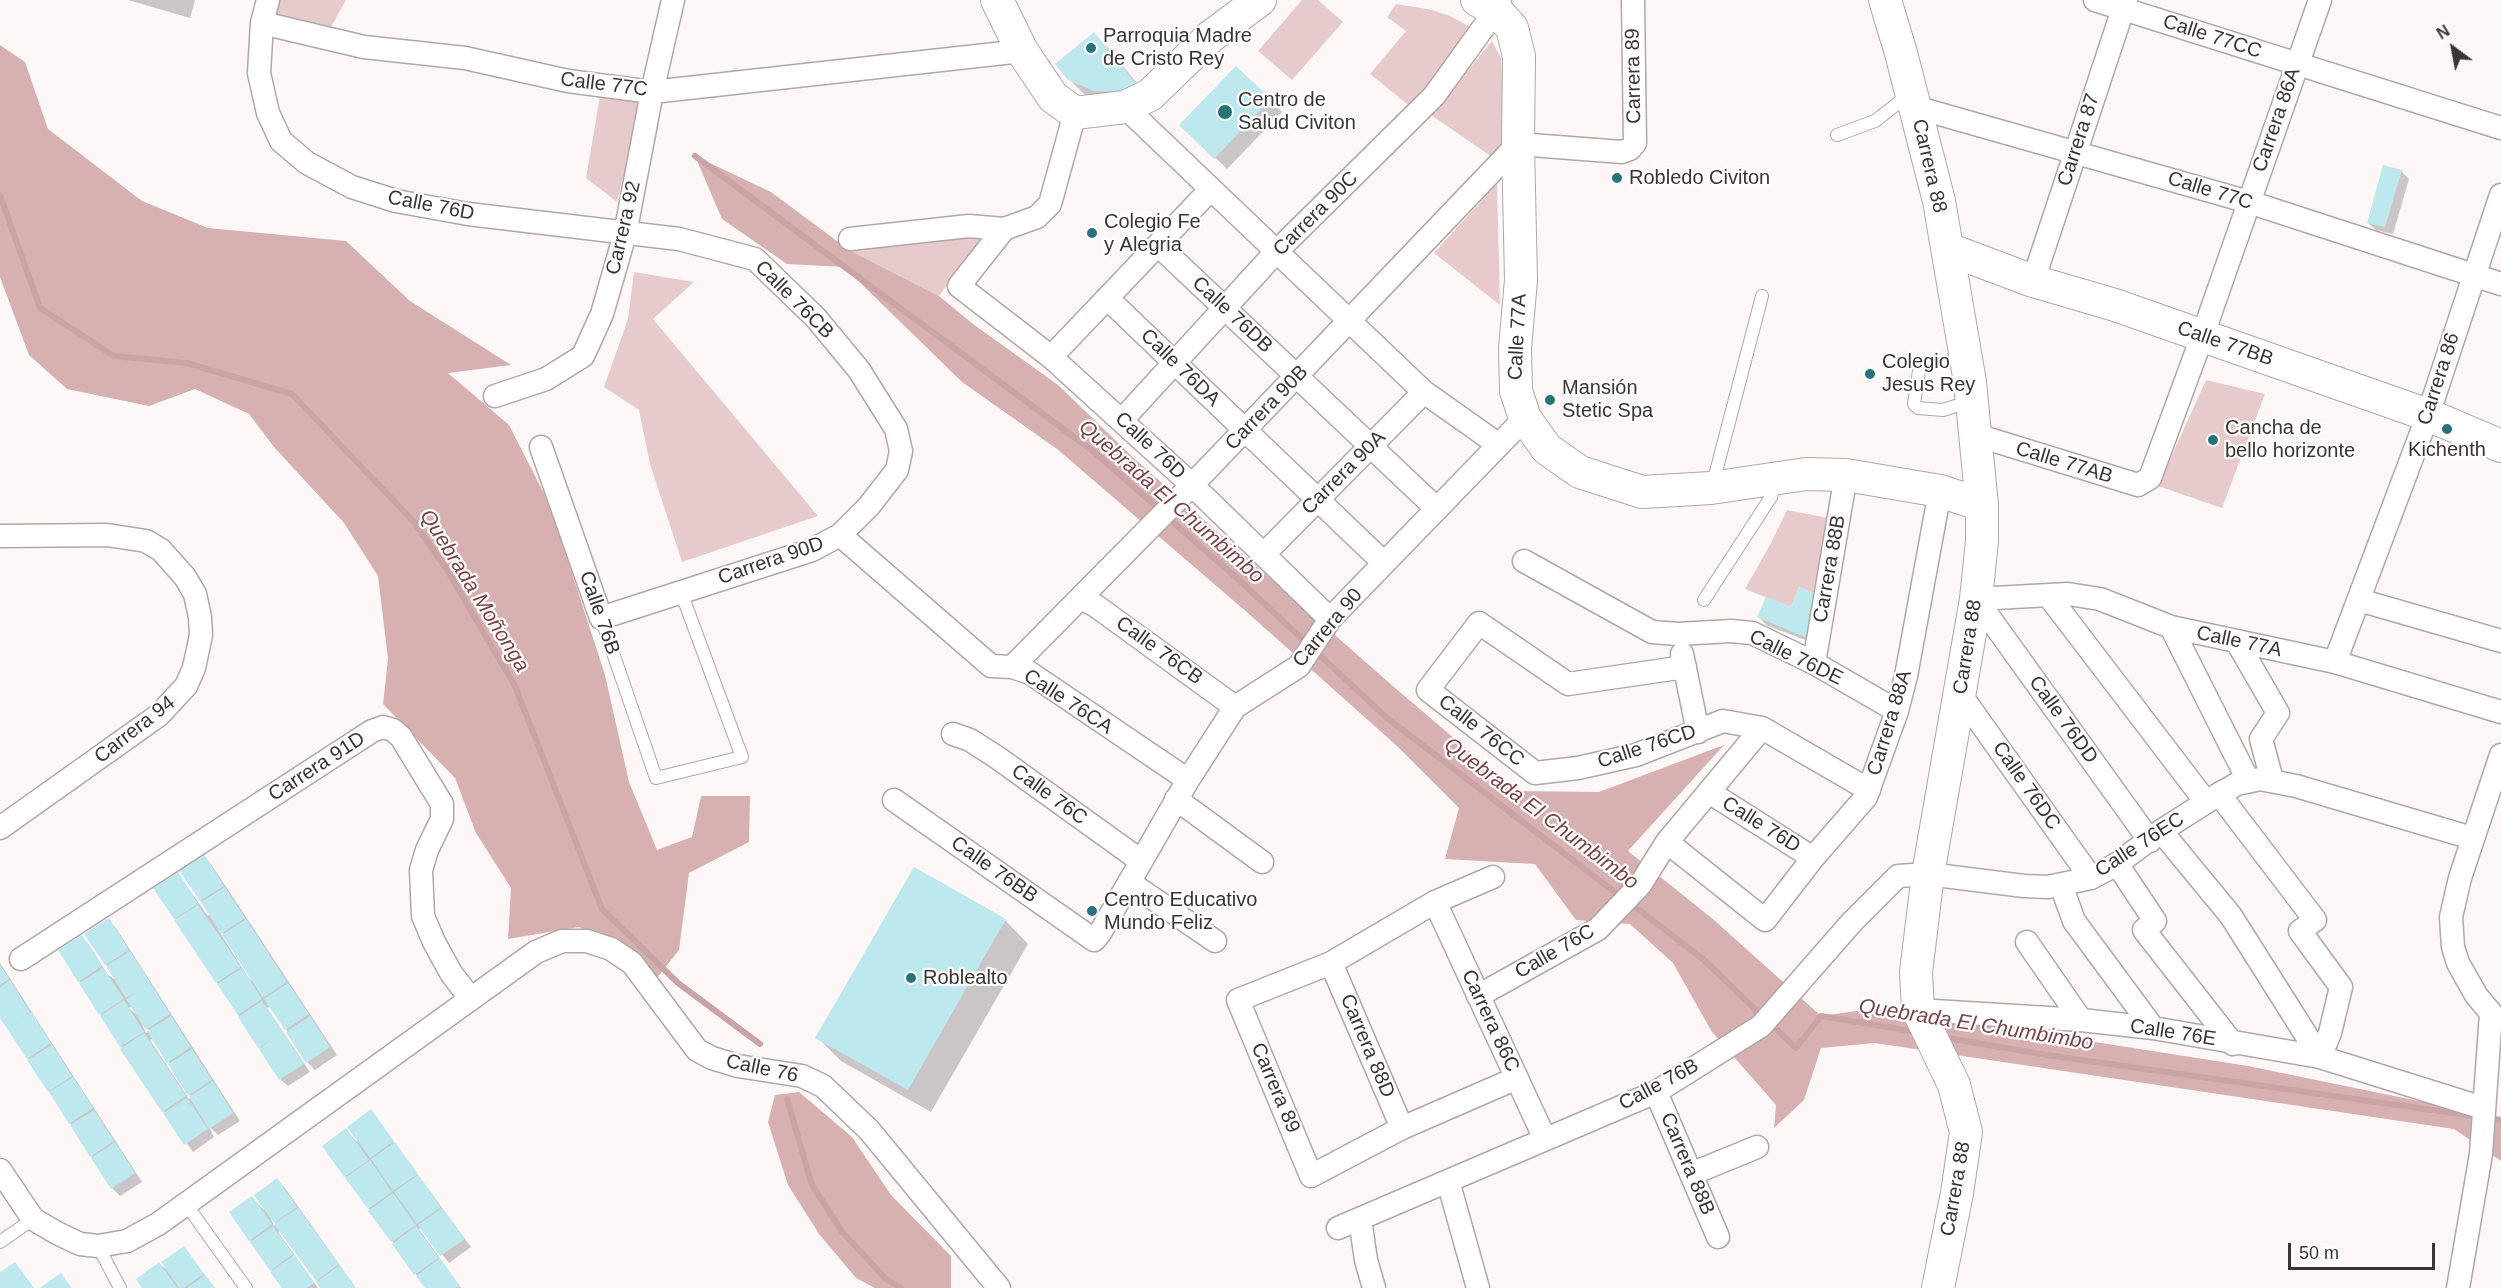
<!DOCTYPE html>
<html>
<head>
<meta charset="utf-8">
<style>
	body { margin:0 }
	#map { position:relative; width:2501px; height:1288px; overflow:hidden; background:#fdf7f8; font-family:Arial,sans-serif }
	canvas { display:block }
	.north { position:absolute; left:2423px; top:18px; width:60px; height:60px; -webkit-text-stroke:4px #fff; paint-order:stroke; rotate:328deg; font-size:16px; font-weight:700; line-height:24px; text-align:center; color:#3a3535 }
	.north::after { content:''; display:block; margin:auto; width:21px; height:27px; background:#3a3535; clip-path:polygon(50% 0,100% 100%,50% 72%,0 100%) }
	.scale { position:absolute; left:2288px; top:1243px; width:147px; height:27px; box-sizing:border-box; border:3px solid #3a3535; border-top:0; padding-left:8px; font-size:18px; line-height:21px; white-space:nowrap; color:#3a3535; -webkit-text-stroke:4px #fff; paint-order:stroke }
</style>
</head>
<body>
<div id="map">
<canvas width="2501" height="1288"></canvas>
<div class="north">N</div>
<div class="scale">50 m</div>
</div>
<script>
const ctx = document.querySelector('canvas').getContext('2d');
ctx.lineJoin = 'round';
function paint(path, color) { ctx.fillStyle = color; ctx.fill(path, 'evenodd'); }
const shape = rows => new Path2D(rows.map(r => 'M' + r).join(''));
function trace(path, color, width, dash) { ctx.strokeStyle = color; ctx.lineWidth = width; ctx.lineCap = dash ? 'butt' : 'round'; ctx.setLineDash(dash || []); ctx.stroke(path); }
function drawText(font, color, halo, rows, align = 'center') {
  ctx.font = font + ' Arial,sans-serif'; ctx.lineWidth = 4.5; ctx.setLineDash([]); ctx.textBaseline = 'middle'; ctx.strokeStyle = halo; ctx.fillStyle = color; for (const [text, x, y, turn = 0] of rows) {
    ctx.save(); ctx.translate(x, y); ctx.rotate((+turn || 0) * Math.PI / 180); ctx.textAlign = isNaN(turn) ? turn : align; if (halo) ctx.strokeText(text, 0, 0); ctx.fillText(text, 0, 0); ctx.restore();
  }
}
paint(shape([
	[279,0,346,0,331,27,276,15],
	[1302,0,1318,0,1343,22,1292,80,1258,51],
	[1396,4,1428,9,1450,16,1474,29,1411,107,1370,74,1406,31,1387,17],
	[1492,41,1501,58,1503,99,1501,151,1495,159,1431,115],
	[600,96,643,98,617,202,586,178],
	[1497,184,1500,305,1434,253],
	[984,235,939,296,849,250],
	[634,272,694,282,653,319,818,516,682,562,650,464,639,410,604,387,628,319],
	[2206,380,2265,394,2222,508,2158,486],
	[1787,510,1834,519,1822,596,1799,587,1791,607,1745,589,1771,543]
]), '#e7cacc');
paint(shape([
	[0,45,25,62,48,129,142,201,208,228,346,241,410,301,511,365,448,373,509,425,550,505,605,675,629,782,657,850,692,837,701,796,750,796,749,842,689,873,679,950,657,978,626,948,579,927,508,939,511,888,476,833,455,778,383,704,388,659,378,576,344,523,274,447,249,414,195,389,149,406,67,389,29,355,0,277],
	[695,156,771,192,849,250,939,296,973,324,1058,385,1137,461,1394,687,1516,791,1599,792,1724,745,1628,851,1714,920,1821,1016,1878,1008,2248,1066,2501,1118,2501,1161,2454,1129,1875,1043,1821,1048,1804,1100,1774,1128,1776,1105,1712,1032,1673,963,1630,924,1576,920,1535,864,1445,859,1459,808,1397,746,1249,614,1057,449,962,382,844,267,787,264,722,219],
	[799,1092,852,1137,891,1195,951,1256,951,1288,875,1288,856,1278,819,1234,788,1185,768,1122,775,1095]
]), '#d7b0b2');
paint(shape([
	[128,0,195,0,190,18],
	[1094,34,1110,50,1153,103,1086,96,1069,79],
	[1236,68,1282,112,1227,169,1181,125],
	[2401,171,2409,179,2393,234,2376,230,2368,223],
	[1829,605,1813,643,1766,625,1759,617,1791,609],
	[203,856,211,864,337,1055,315,1070,307,1062,271,1006,267,1008,310,1072,288,1086,280,1079,175,918,178,874,208,916,210,914,181,871],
	[217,928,225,935,253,982,248,977],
	[108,920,116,928,240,1121,218,1135,208,1125,214,1137,193,1152,163,1111,79,981,82,937,89,945,108,975,117,981,106,964],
	[132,1006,137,1015,129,1008],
	[142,1024,150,1031,146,1033],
	[153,1038,192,1097,189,1099,150,1040],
	[1005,920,1028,944,931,1112,841,1061,817,1037],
	[0,963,142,1182,120,1196,112,1188,0,1015],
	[371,1111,471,1247,449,1263,421,1228,419,1229,461,1288,426,1288,324,1146,346,1130,357,1142],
	[277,1180,285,1188,356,1288,322,1288,281,1231,278,1232,318,1288,284,1288,250,1240,252,1198,264,1210],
	[270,1217,277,1224,274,1226],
	[184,1248,215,1288,144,1288,159,1264,170,1272]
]), '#0003');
trace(shape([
	[695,156,1093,451,1160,510],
	[0,195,40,308,114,356,187,363,292,394,414,522,447,570,515,686,602,909,678,983,760,1044],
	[1167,517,1240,581,1387,718,1621,897],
	[1630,903,1703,959,1763,1017],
	[1771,1024,1796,1048,1821,1016,1917,1032],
	[1942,1037,2047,1055,2475,1116],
	[787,1099,812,1185,843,1233,886,1279,901,1288],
	[2488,1118,2501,1120]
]), '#caa3a5', 6);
paint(shape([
	[1094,32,1138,86,1131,92,1094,91,1068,80,1055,64],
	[1236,66,1271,99,1214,159,1179,125],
	[2383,165,2402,170,2385,227,2367,223],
	[1799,587,1822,596,1805,637,1757,617,1766,597,1791,607],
	[204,854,224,886,200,901,179,870],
	[914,867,1006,919,908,1090,815,1038],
	[178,872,198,904,174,919,153,888],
	[225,887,245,918,221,934,201,902],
	[198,905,241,967,216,983,174,920],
	[109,918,129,950,105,965,84,934],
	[246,919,287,982,263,998,222,935],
	[82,935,102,966,78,982,58,950],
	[130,951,170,1014,146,1030,126,999,136,992,126,998,106,966],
	[0,965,9,979,0,985],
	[103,968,124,999,99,1015,79,983],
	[242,968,262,999,238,1015,217,984],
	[10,980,30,1012,19,1020,31,1012,51,1043,27,1059,0,1018,0,987],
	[288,983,309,1014,285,1030,264,999],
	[124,1000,144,1032,120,1047,100,1016],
	[262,1001,304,1064,279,1080,259,1049,270,1040,258,1048,238,1017],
	[171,1016,191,1047,167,1063,147,1031],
	[310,1016,330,1047,306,1063,286,1032],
	[144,1033,186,1096,162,1112,120,1049],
	[52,1045,72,1076,48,1092,27,1060],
	[192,1049,212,1080,188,1096,168,1064],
	[73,1077,93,1108,69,1124,49,1092],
	[213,1081,233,1113,209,1129,189,1097],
	[187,1098,208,1129,184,1145,163,1113],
	[371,1109,394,1141,370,1158,347,1127],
	[94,1110,114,1141,90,1157,70,1125],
	[346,1128,369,1160,344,1177,322,1146],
	[115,1142,135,1173,111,1189,91,1158],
	[395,1142,418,1174,393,1191,371,1159],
	[370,1160,392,1192,368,1209,345,1178],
	[418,1175,441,1207,417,1224,394,1192],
	[277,1178,297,1207,274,1223,254,1195],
	[393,1193,416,1225,391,1242,368,1211],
	[252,1196,272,1224,249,1241,229,1212],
	[298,1208,339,1264,316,1281,274,1224],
	[442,1208,465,1239,440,1256,418,1225],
	[273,1226,293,1254,270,1271,250,1242],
	[416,1226,439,1258,414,1275,392,1244],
	[184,1246,204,1274,184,1288,179,1288,161,1262],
	[294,1255,314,1283,307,1288,282,1288,270,1272],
	[440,1258,459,1286,456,1288,425,1288,416,1276],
	[15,1262,34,1288,0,1288,0,1272],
	[159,1262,177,1288,142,1288,136,1279],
	[340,1265,356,1288,320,1288,316,1282],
	[61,1273,72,1288,40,1288],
	[205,1275,215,1288,187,1288]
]), '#bce8ee');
const lane = shape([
	[1837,135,1875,121,1911,93],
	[1919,371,1914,404,1918,408,1943,410,1971,401],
	[1712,487,1762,296],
	[1704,600,1771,497,1776,481],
	[601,618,656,778,742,757,681,592],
	[186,1204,246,1288],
	[0,1242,33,1219],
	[98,1246,120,1288]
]);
const street = shape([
	[268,0,262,23,259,73,268,113,281,141,307,163,352,187,396,201,468,214,679,239,755,259,816,318,859,370,896,429,901,451,897,470,869,506,840,535,812,550,601,618,541,447],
	[2095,0,2501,128],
	[262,23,364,47,465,58,568,81,652,92,1022,51],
	[1125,107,1424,392,1499,445],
	[1915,107,2249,202,2501,284],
	[1075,113,1050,204,1037,217,1004,229,959,286,1051,357,1192,485,1330,619],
	[850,239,969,226,1004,229],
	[1158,245,1437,509],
	[2033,281,2126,0],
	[1107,298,1384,563],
	[1051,357,1211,189],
	[495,396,546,379,583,356,602,314,625,234,652,92,673,0],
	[1122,420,1276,252,1434,96,1496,10,1500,0],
	[1976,435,2138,485,2150,478,2202,337,2320,0],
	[840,535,991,666,1012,667,1030,673,1188,780],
	[0,536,107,535,146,541,161,550,185,577,195,594,200,617,201,635,194,668,186,686,159,715,0,828],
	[1264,554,1424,392],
	[1524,561,1652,632,1678,634,1731,631,1752,633,1814,663,1897,711],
	[2048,595,2206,802],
	[1081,598,1096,606,1235,707],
	[2359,600,2501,641],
	[2171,627,2248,780],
	[2237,642,2278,713,2261,739,2272,780],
	[1682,654,1698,732],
	[2335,662,2428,415,2501,195],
	[1814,663,1846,475],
	[1012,667,1192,485,1518,144,1622,152,1630,149,1635,143,1633,0],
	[1685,667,1568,684,1479,623,1428,690,1535,773,1578,768,1636,755,1723,721,1762,728,1869,790],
	[1960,694,2091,878],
	[953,734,970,740,998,758,1141,861],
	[1709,792,1813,858],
	[2219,794,2315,920,2300,931,2341,987,2330,1033,2320,1057],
	[1176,799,1262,862],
	[894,800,1094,940,1100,933,1188,780,1235,707,1299,666,1330,619,1525,418],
	[2161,831,2231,916,2320,1057],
	[2150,841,1976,599,2068,594,2100,599,2171,627,2335,662,2501,712],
	[1667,842,1765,920,1813,858,1866,797,1897,711,1906,676,1940,491],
	[2117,864,2155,921,2144,930,2233,1044],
	[1493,877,1435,902,1331,963,1238,1000,1311,1176,1402,1128,1517,1078],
	[1129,882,1215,941],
	[2061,885,2074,921,2153,1028],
	[1435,902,1545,1139],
	[2027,942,2081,1020],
	[21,959,372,731,383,727,393,730,401,737,442,804,442,819,427,850,421,870,423,916,434,942,451,973,470,998],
	[1331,963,1402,1128],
	[1478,996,1598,929,1640,885,1667,842,1762,728],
	[1918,1010,2081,1020,2153,1028,2320,1057,2483,1108],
	[1656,1092,1718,1237],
	[0,1170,33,1219,57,1233,80,1244,98,1246,127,1241,158,1224,186,1204,536,952,562,941,587,941,611,949,632,963,697,1050,712,1058,738,1066,802,1076,823,1086,869,1130,999,1288],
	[1691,1174,1757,1147],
	[1448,1181,1478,1288],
	[1360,1219,1366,1260,1374,1288],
	[1338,1228,1656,1092,1761,1026,1852,922,1898,876,1928,874,2024,886,2048,887,2091,878,2117,864,2161,831,2219,794,2237,784,2260,779,2296,786,2472,838],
	[2458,1288,2481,1154,2491,1013,2476,995,2458,963,2453,947,2451,917,2460,878,2501,755]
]);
const secondary = shape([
	[997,0,1022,51,1053,97,1075,113,1125,107,1150,95,1210,37,1260,0],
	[1477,0,1496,10,1512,28,1519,56,1518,144,1521,280,1515,348,1516,391,1525,418,1547,449,1580,472,1642,492,1711,488,1806,474,1846,475,1940,491,1982,505],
	[1885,0,1901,53,1939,201,1970,382,1982,505,1982,541,1976,599,1928,874,1916,972,1918,1010,1954,1085,1966,1132,1957,1193,1938,1288],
	[1948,249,2033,281,2115,305,2428,415,2501,446]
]);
trace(lane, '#b3a6a6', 14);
trace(street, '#b3a6a6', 25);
trace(secondary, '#b3a6a6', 34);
trace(lane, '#fff', 12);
trace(street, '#fff', 22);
trace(secondary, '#fff', 32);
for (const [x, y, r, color] of [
	[1091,48,6,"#2a727b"],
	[1225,112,8,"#2a727b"],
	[1617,178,6,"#2a727b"],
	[1092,233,6,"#2a727b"],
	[1870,374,6,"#2a727b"],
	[1550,400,6,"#2a727b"],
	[2447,429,6,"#2a727b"],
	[2213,440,6,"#2a727b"],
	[1092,911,6,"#2a727b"],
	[911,978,6,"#2a727b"]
]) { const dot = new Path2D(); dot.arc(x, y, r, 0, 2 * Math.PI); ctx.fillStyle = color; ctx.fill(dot); trace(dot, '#fff', 2); }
drawText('20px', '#3a3535', '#fff', [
	["Parroquia Madre",1103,36],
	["de Cristo Rey",1103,59],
	["Centro de",1238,100],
	["Salud Civiton",1238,123],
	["Robledo Civiton",1629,178],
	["Colegio Fe",1104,222],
	["y Alegria",1104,245],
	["Colegio",1882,362],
	["Jesus Rey",1882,385],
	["Mansión",1562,388],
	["Stetic Spa",1562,411],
	["Cancha de",2225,428],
	["bello horizonte",2225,451],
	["Kichenth",2447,450,"center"],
	["Centro Educativo",1104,900],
	["Mundo Feliz",1104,923],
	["Roblealto",923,978]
], 'left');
drawText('20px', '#3a3535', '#fff', [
	["Calle 77CC",2212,37,18],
	["Carrera 89",1634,76,-91],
	["Calle 77C",604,85,7],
	["Carrera 86A",2277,120,-71],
	["Carrera 87",2079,140,-72],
	["Carrera 88",1929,166,77],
	["Calle 77C",2210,191,17],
	["Calle 76D",431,206,11],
	["Carrera 90C",1316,214,-45],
	["Carrera 92",624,228,-77],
	["Calle 76CB",794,300,45],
	["Calle 76DB",1232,315,43],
	["Calle 77A",1518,337,-87],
	["Calle 77BB",2225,344,19],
	["Calle 76DA",1180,368,44],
	["Carrera 86",2439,379,-72],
	["Carrera 90B",1267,408,-46],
	["Calle 76D",1150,446,43],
	["Calle 77AB",2064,463,17],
	["Carrera 90A",1344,473,-45],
	["Carrera 90D",771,561,-19],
	["Carrera 88B",1830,569,-80],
	["Calle 76B",599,613,71],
	["Carrera 90",1328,628,-50],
	["Calle 77A",2239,642,12],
	["Carrera 88",1968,647,-81],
	["Calle 76CB",1159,651,36],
	["Calle 76DE",1796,658,26],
	["Calle 76CA",1068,702,33],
	["Calle 76DD",2063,720,54],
	["Carrera 88A",1890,723,-73],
	["Carrera 94",135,730,-38],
	["Calle 76CC",1481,731,38],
	["Calle 76CD",1647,747,-18],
	["Carrera 91D",317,767,-33],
	["Calle 76DC",2026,786,55],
	["Calle 76C",1049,795,36],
	["Calle 76D",1761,825,32],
	["Calle 76EC",2140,845,-33],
	["Calle 76BB",994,870,35],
	["Calle 76C",1555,952,-30],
	["Carrera 86C",1490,1021,65],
	["Calle 76E",2173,1033,9],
	["Carrera 88D",1367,1046,67],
	["Calle 76",762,1069,12],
	["Calle 76B",1659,1085,-28],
	["Carrera 89",1275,1088,67],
	["Carrera 88B",1687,1164,67],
	["Carrera 88",1956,1189,-80]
]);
drawText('italic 21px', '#7a4348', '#fff', [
	["Quebrada El Chumbimbo",1171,502,41],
	["Quebrada Moñonga",474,591,58],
	["Quebrada El Chumbimbo",1541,814,37],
	["Quebrada El Chumbimbo",1976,1025,9]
]);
</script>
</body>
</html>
